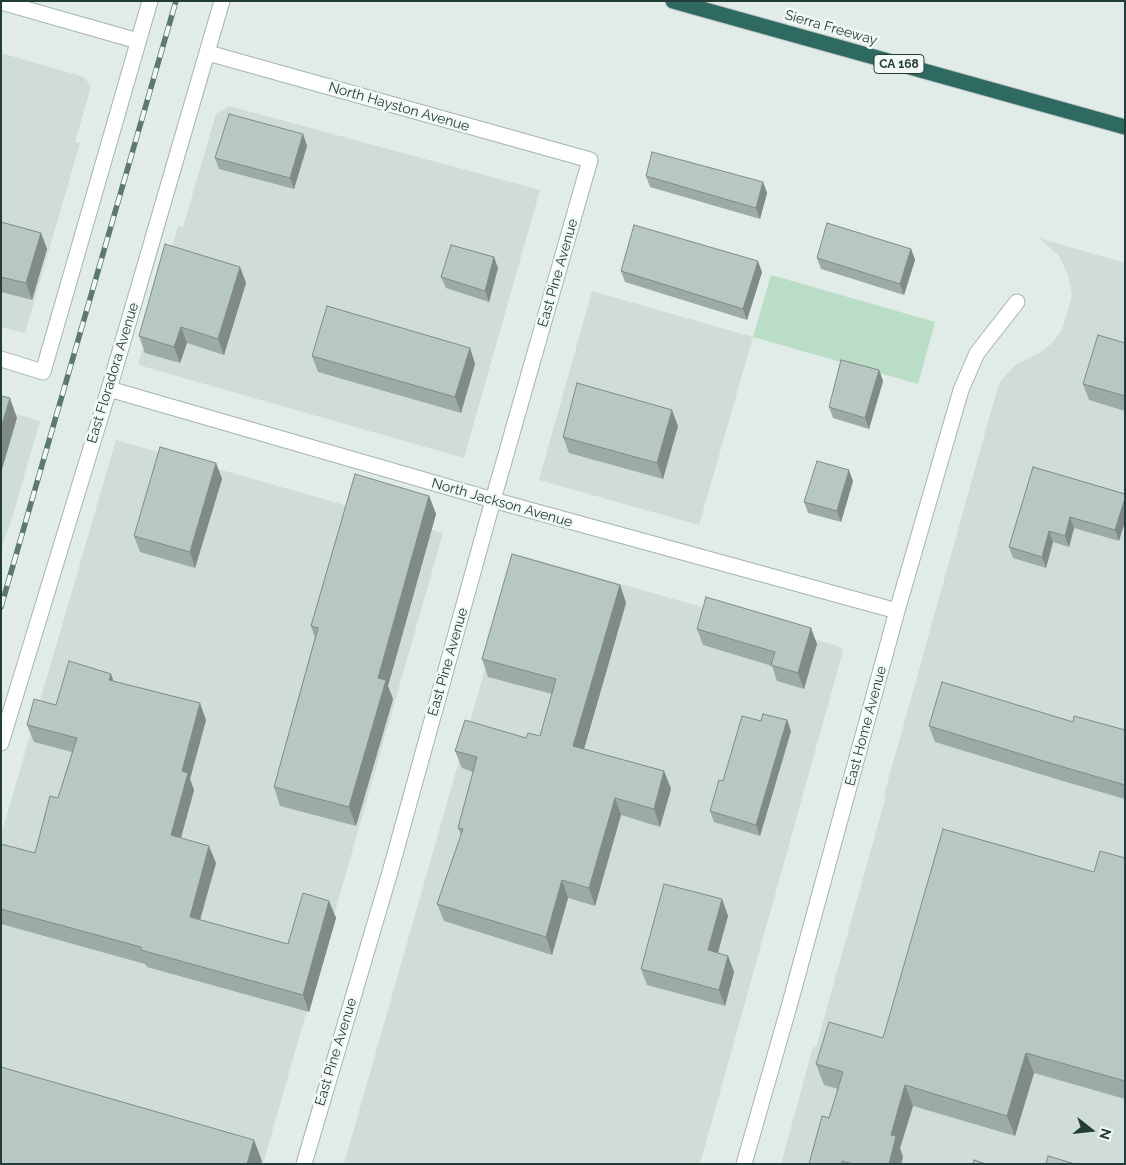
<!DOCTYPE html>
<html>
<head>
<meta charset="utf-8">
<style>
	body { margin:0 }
	#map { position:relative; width:1126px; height:1165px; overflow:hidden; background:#e1ece8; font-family:Raleway,sans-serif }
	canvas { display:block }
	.frame { position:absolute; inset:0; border:2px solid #223d38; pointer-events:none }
	.north { position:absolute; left:1066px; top:1105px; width:50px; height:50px; -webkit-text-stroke:4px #f2f8f6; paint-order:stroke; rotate:106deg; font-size:14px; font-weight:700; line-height:20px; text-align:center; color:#223d38 }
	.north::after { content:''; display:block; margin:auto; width:18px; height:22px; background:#223d38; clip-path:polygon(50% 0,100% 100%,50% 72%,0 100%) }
</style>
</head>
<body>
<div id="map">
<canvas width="1126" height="1165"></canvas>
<div class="frame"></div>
<div class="north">N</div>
</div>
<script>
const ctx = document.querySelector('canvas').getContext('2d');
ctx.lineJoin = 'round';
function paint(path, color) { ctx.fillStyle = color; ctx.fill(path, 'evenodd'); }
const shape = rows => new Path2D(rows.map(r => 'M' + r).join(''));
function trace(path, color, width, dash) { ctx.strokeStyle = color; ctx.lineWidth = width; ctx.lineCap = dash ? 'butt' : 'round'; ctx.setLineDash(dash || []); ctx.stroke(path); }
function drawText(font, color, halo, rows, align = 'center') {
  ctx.font = font + ' Raleway,sans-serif'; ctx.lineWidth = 5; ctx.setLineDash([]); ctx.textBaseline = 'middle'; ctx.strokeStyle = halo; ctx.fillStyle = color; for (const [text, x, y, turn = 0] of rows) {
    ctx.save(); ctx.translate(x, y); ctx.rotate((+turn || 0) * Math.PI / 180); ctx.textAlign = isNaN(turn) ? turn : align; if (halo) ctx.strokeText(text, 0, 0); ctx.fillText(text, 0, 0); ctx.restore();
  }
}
paint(shape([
	[1,53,84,77,91,87,75,142,80,143,25,333,1,327],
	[229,106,540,190,464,458,138,365,178,226,183,227,216,114],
	[1039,238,1125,263,1125,1164,781,1164,813,1047,816,1047,886,796,884,795,999,383,1015,365,1041,352,1052,343,1062,330,1067,313,1072,294,1068,275,1059,256],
	[592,291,753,337,699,525,539,480],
	[1,410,40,421,13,515,1,549],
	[116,440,443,533,263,1164,1,1164,1,835],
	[520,555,841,647,843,651,700,1164,344,1164,517,557]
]), '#d0dcd7');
paint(shape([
	[771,275,935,322,918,384,753,337]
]), '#baddc7');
const minor = shape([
	[1,2,138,41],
	[208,53,590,160,493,500,390,872,304,1164],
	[1,359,43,372,150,1],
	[109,389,493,500,897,611],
	[1,743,109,389,222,1],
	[744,1164,790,1003,897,611,961,390,977,353,1017,302]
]);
const highway = shape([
	[673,1,1125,127]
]);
trace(minor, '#a4b4b0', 17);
trace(highway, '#c1c9c7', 17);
trace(minor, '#fff', 15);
trace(highway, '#2e6962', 15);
const rail = shape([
	[1,607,176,1]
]);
trace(rail, '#5c7873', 5.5);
trace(rail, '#f2f8f6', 4, [11]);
paint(shape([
	[303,134,307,146,294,189,219,169,215,158],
	[646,176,763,182,767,193,760,219,650,187],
	[1,222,41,233,47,249,32,300,1,292],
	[911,249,915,260,904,295,821,269,817,258],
	[240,267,246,283,224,355,187,343,180,363,145,353,139,336],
	[498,268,489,302,446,288,441,277],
	[621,271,762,272,747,320,625,282],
	[1125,343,1125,411,1089,400,1083,384],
	[470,348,475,364,461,413,318,372,312,356],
	[879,370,883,381,869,429,833,418,829,407],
	[678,426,663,479,569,453,563,437],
	[216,463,222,479,195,568,140,552,134,536],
	[1033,467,1125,494,1119,541,1074,528,1069,547,1053,542,1046,568,1013,558,1009,547],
	[853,481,841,522,808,513,804,502],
	[429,496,436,514,388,686,393,699,356,826,280,806,274,787,315,638,311,626],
	[620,585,626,603,584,749,664,771,671,789,660,827,621,815,595,906,568,898,552,955,444,921,437,904,461,835,458,828,473,772,462,768,455,751,526,738,540,736,552,694,488,677,482,659],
	[697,629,817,644,804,689,777,681,772,666,703,645],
	[113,681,206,720,190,779,194,790,181,838,216,863,200,920,288,944,329,901,336,918,309,1012,147,967,145,964,1,924,1,844,35,853,58,798,72,752,34,742,27,725,56,705],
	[787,720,791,731,760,836,714,822,710,811,723,781,761,721],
	[1073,722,1125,730,1125,799,1066,782,935,742,929,726],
	[1125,858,1125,1099,1034,1073,1015,1136,913,1106,900,1148,903,1157,901,1164,809,1164,829,1118,838,1089,824,1085,816,1064,883,1038,1094,872],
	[722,899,728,916,718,953,728,956,734,972,725,1006,647,985,641,969]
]), '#9daba6');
paint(shape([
	[303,134,307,146,294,189,290,178],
	[763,182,767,193,760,219,756,208],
	[41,233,47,249,32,300,26,283],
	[911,249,915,260,904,295,900,284],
	[494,257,498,268,489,302,485,291],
	[758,261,762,272,747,320,743,309],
	[240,267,246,283,224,355,218,339],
	[181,327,187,343,180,363,174,347],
	[470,348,475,364,461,413,455,397],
	[879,370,883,381,869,429,865,418],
	[10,398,17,418,1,473,1,428],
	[672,410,678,426,663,479,657,463],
	[216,463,222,479,195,568,190,552],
	[849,470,853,481,841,522,837,511],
	[429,496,436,514,388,686,393,699,356,826,349,807,378,678],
	[1125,498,1125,522,1119,541,1115,530],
	[1070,517,1074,528,1069,547,1065,536],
	[1049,531,1053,542,1046,568,1042,557],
	[620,585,626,603,580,763,573,746],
	[811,628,817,644,804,689,798,673],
	[111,674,117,691,109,680],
	[200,703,206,720,190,779,194,790,177,852,171,835,182,771],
	[787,720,791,731,760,836,756,825],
	[664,771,671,789,660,827,654,809],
	[615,798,621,815,595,906,589,888],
	[209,846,216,863,196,934,190,917],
	[562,880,568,898,552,955,546,937],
	[722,899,728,916,714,966,708,950],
	[329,901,336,918,309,1012,303,995],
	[728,956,734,972,725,1006,719,990],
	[1026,1053,1034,1073,1015,1136,1007,1116],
	[905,1085,913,1106,900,1148,903,1157,901,1164,889,1164,891,1135],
	[254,1140,262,1161,261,1164,247,1164]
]), '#808b87');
const building = shape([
	[229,114,303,134,290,178,215,158,229,114],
	[652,152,763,182,756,208,646,176,652,152],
	[1,222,41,233,26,283,1,277,1,222],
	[827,223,911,249,900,284,817,258,827,223],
	[634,225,758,261,743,309,621,271,634,225],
	[165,244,240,267,218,339,181,327,174,347,139,336,165,244],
	[451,245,494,257,485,291,441,277,451,245],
	[327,306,470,348,455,397,312,356,327,306],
	[1098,335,1125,343,1125,396,1083,384,1098,335],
	[841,360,879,370,865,418,829,407,841,360],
	[577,383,672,410,657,463,563,437,577,383],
	[1,396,10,398,1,428,1,396],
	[160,447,216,463,190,552,134,536,160,447],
	[817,461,849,470,837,511,804,502,817,461],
	[1033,467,1125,494,1125,498,1115,530,1070,517,1065,536,1049,531,1042,557,1009,547,1033,467],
	[355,474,429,496,378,678,386,680,349,807,274,787,318,628,311,626,355,474],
	[512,554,620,585,573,746,664,771,654,809,615,798,589,888,562,880,546,937,437,904,463,829,458,828,477,757,455,751,465,720,526,738,528,733,540,736,556,679,482,659,512,554],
	[706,597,811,628,798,673,771,665,775,652,697,629,706,597],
	[69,661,111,674,109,680,200,703,182,771,188,773,171,835,209,846,190,917,288,944,303,893,329,901,303,995,141,950,141,947,1,909,1,844,35,853,50,796,58,798,77,738,27,725,34,699,56,705,69,661],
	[942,682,1073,722,1074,716,1125,730,1125,785,1060,766,929,726,942,682],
	[763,714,787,720,756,825,710,811,719,780,723,781,742,716,761,721,763,714],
	[943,829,1094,872,1100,851,1125,858,1125,1081,1026,1053,1007,1116,905,1085,891,1135,896,1136,889,1164,853,1164,842,1161,841,1164,809,1164,822,1116,829,1118,843,1072,816,1064,829,1022,883,1038,943,829],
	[664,884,722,899,708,950,728,956,719,990,641,969,664,884],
	[1,1067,254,1140,247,1164,1,1164,1,1067],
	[1048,1156,1075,1164,1046,1164,1048,1156],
	[974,1160,986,1164,973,1164,974,1160]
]);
paint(building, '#b7c7c1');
trace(building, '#808b87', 1);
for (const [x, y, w] of [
	[899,64,50]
]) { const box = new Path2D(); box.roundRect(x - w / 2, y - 9.5, w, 19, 4); ctx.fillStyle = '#f2f8f6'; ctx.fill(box); trace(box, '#223d38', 1); }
drawText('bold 12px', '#223d38', null, [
	["CA 168",899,64]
]);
drawText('14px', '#223d38', '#f2f8f6', [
	["Sierra Freeway",831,28,16],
	["North Hayston Avenue",399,107,16],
	["East Pine Avenue",558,273,-74],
	["East Floradora Avenue",113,373,-73],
	["North Jackson Avenue",502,503,16],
	["East Pine Avenue",448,662,-74],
	["East Home Avenue",866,726,-75],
	["East Pine Avenue",336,1052,-73]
]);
</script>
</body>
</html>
